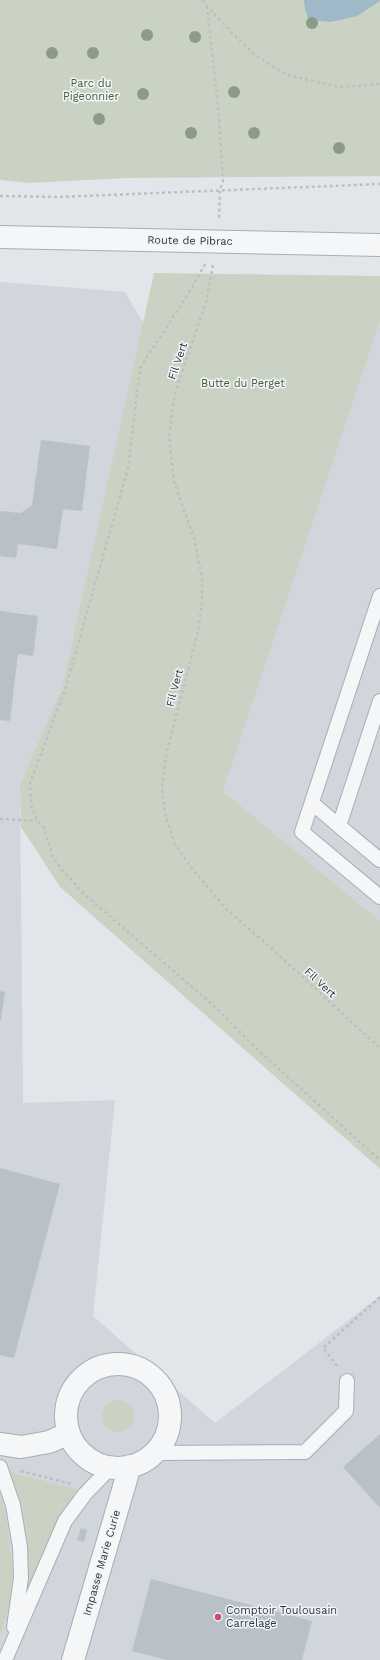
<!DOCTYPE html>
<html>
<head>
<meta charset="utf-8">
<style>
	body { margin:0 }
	canvas { display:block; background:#e2e6ea }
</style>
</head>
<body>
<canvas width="380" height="1660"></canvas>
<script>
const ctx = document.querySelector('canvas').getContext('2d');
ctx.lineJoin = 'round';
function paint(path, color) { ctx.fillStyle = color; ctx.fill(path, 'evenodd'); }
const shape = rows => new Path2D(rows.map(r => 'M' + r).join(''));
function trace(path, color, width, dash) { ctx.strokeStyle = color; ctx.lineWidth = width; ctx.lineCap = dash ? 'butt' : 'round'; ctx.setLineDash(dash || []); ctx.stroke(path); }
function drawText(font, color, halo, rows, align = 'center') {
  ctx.font = font + ' "Work Sans",sans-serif'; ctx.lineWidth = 3; ctx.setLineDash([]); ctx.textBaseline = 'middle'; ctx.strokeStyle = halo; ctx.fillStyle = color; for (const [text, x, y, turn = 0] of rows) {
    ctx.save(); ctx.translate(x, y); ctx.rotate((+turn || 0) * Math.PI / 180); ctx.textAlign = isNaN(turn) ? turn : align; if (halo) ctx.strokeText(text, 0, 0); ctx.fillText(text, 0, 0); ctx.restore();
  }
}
paint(shape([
	[0,282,125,292,144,324,62,688,20,784,23,1103,115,1100,93,1316,215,1423,380,1296,380,1660,0,1660],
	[380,322,380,921,223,791]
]), '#d0d6dc');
paint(shape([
	[0,0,380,0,380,176,126,178,28,183,0,180],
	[154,273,380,276,380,322,223,791,380,921,380,1169,60,887,21,827,20,784,62,688],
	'102 1416a16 16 0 1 1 32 0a16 16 0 1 1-32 0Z',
	[9,1472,77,1489,80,1493,25,1606,27,1585,25,1532,17,1496],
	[0,1493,6,1515,14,1583,10,1603,0,1636]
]), '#cad3c3');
paint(shape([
	[304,0,380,0,380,1,357,16,331,22,309,20,305,10]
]), '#9fb9c8');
paint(shape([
	[41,440,90,446,82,511,63,509,57,549,18,544,16,558,0,556,0,511,21,513,32,505],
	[0,611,38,616,33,656,18,654,10,721,0,720],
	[0,991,5,992,1,1020,0,1020],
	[0,1168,60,1184,14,1358,0,1355],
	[380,1434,380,1508,343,1467],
	[81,1528,87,1530,84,1542,77,1540],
	[151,1579,312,1621,302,1660,167,1660,132,1651]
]), '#b9c0c7');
const service = shape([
	[380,596,302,832,380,897],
	[380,701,339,826,380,860],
	[312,803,339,826],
	[154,1453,305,1452,346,1411,347,1381],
	[0,1467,13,1505,20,1547,21,1578,14,1627],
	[5,1660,65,1521,85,1494,111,1467]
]);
const minor = shape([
	'66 1416a52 52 0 1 1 104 0a52 52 0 1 1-104 0Z',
	[0,1444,21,1447,49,1442,69,1433],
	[73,1660,130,1466]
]);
const tertiary = shape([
	[0,237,380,245]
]);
trace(service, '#a7aeb4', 16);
trace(minor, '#a7aeb4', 24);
trace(tertiary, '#a7aeb4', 24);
trace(shape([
	[203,0,207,6,230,31,254,54,278,70,291,76,340,87,380,84],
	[207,6,219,116,223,182,220,189,219,218],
	[0,196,59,197,380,184],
	[205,264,190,291,140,368,128,468,65,690,30,783,31,805,37,821,44,828,52,855,62,870,84,894,213,1005,262,1054,380,1160],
	[213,265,206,302,175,393,169,437,174,482,194,538,202,578,202,604,198,631,167,751,162,787,165,814,175,844,194,871,225,908,271,948,380,1048],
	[0,819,37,821],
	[337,1366,323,1348,380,1297],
	[21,1471,71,1484]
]), '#bcc0c5', 2.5, [3, 3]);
trace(service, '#f5f6f8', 14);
trace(minor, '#f5f6f8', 22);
trace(tertiary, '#f5f6f8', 22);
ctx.fillStyle = '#8c9b88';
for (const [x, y] of [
	[312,23],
	[147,35],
	[195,37],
	[52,53],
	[93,53],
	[234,92],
	[143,94],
	[99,119],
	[191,133],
	[254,133],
	[339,148]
]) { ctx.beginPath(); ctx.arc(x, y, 6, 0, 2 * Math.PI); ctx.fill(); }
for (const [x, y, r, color] of [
	[218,1617,4,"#ca4c72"]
]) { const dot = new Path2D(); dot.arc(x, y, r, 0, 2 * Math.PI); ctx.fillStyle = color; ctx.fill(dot); trace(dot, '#f2f5f7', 1.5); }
drawText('11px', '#455d38', '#f2f5f7', [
	["Parc du",91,84],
	["Pigeonnier",91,97],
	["Butte du Perget",243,384]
]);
drawText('11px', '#2b3641', '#f2f5f7', [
	["Route de Pibrac",190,241,1],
	["Fil Vert",178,361,-71],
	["Fil Vert",175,688,-75],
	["Fil Vert",320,983,43],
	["Impasse Marie Curie",102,1563,-74]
]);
drawText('11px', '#2b3641', '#f2f5f7', [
	["Comptoir Toulousain",226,1611],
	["Carrelage",226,1624]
], 'left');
</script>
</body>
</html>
